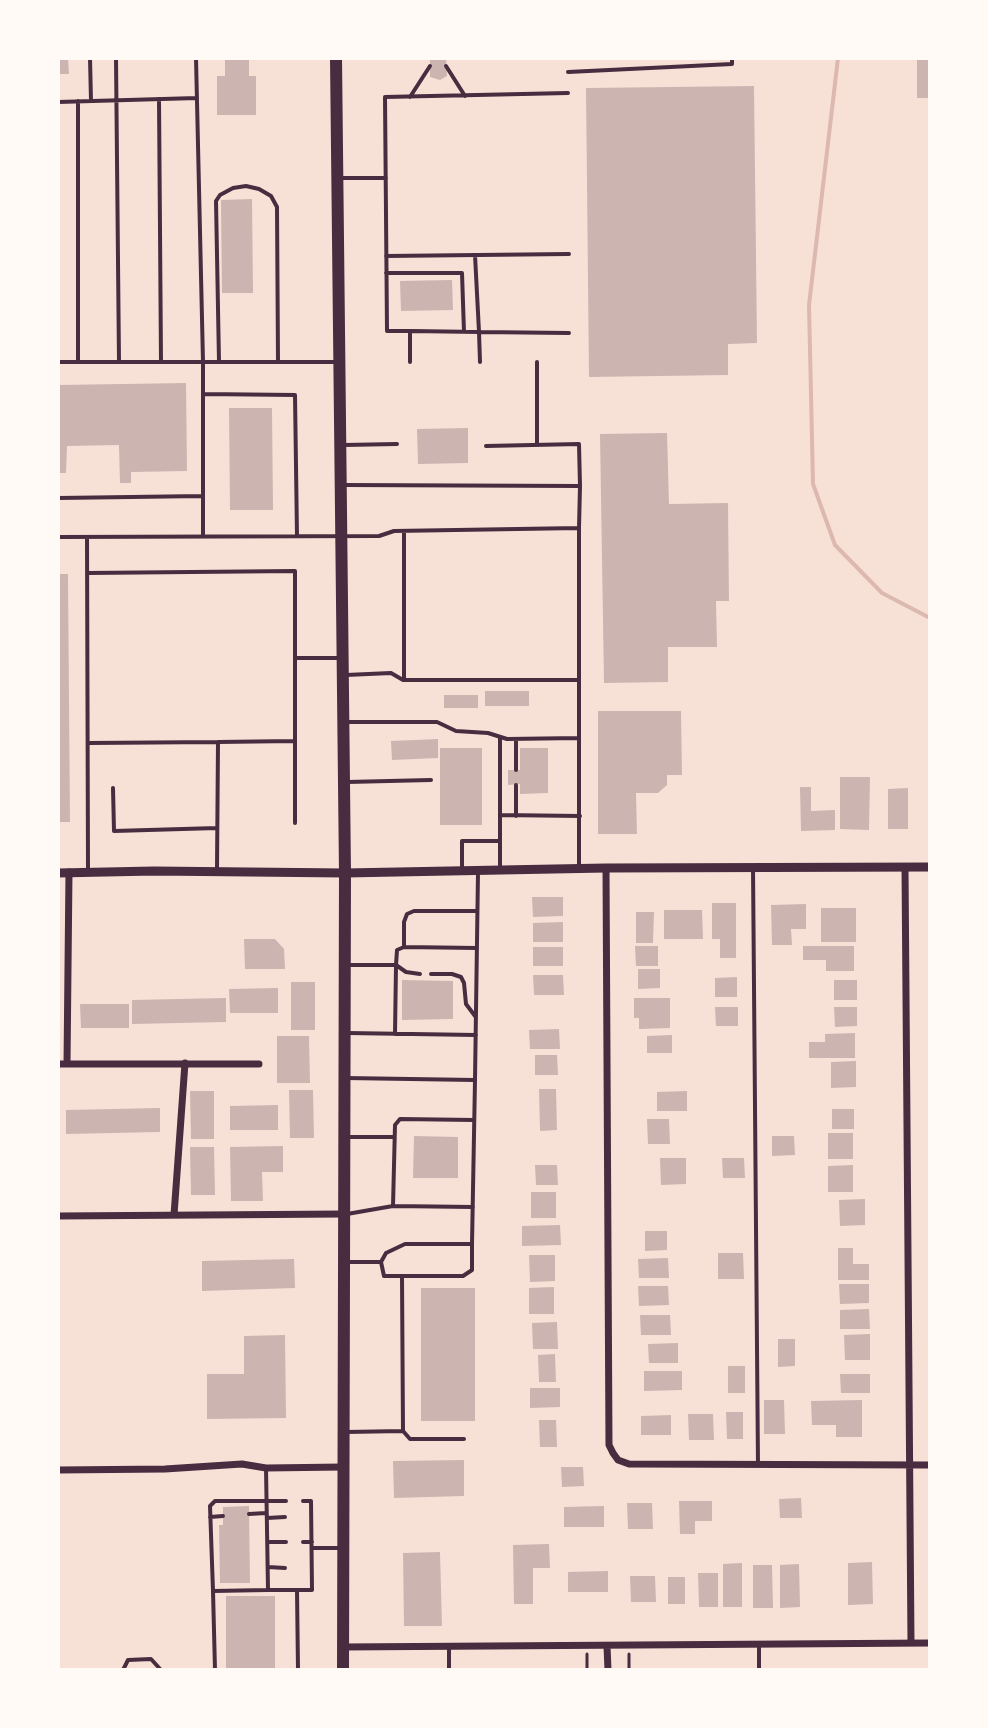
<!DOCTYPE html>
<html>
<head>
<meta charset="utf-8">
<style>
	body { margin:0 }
	#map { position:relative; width:988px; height:1728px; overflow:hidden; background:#f7e1d7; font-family:Ubuntu,sans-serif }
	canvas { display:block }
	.frame { position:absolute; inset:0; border:60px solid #fffaf5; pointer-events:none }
</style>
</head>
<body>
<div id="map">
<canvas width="988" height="1728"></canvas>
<div class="frame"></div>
</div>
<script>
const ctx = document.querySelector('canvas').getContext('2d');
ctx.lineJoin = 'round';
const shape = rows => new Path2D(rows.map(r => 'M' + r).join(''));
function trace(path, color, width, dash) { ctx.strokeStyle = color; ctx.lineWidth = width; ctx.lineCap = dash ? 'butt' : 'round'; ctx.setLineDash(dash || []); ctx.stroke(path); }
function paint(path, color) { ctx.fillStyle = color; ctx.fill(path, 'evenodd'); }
trace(shape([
	[838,58,809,305,813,484,835,545,882,593,930,618]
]), '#dcb8b0', 4);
paint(shape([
	[58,58,68,58,69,74,58,74],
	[225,58,249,58,249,76,256,76,256,115,217,115,217,76,225,76],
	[430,58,446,58,447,76,440,80,430,77],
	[917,58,930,58,930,98,917,98],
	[754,86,757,343,728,344,728,375,589,377,586,88],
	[252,199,253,293,222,293,221,200],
	[452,280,453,310,401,311,400,281],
	[186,383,187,471,131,472,131,483,120,483,119,445,67,446,66,473,58,473,58,385],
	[229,408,272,408,273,510,230,510],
	[468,428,468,463,418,464,417,429],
	[667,433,669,504,728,503,729,601,716,601,717,647,668,647,668,682,604,683,600,434],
	[58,574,68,574,70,822,58,822],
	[485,691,529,691,529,706,485,706],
	[444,695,478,695,478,708,444,708],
	[598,711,681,711,682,775,667,775,667,785,658,793,636,793,637,834,598,834],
	[438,739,438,758,392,760,391,741],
	[440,748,482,748,482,825,440,825],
	[520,748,548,748,548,793,520,794,520,784,508,785,508,770,520,770],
	[840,777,870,777,869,830,840,829],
	[800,787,811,787,811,811,835,810,835,830,801,831],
	[908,788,908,829,888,829,888,789],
	[532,897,563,897,563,916,533,917],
	[712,903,736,903,736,958,720,958,720,939,712,939],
	[806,904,806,929,791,929,792,945,772,945,771,905],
	[821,908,856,908,856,942,821,942],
	[664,910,702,910,703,939,664,939],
	[636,912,654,912,653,943,636,943],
	[563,922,563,942,533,942,533,923],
	[244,939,275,939,284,949,285,969,245,969],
	[635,946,658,946,658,966,636,966],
	[803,946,854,946,854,971,826,971,826,960,803,960],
	[533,947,563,947,563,966,533,966],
	[638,969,660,969,660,988,638,989],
	[533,975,563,975,564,995,534,995],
	[737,977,737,997,715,997,715,978],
	[402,980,453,981,453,1019,402,1020],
	[834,980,857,980,857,1000,834,1000],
	[291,982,315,982,315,1030,291,1030],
	[278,988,278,1013,230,1013,229,989],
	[226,998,226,1022,132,1024,132,1000],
	[634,998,670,998,670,1028,639,1029,639,1018,634,1018],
	[80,1004,129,1004,129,1028,81,1028],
	[715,1007,738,1007,738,1026,716,1026],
	[834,1007,857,1007,857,1026,835,1027],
	[559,1029,560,1049,530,1049,529,1030],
	[855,1033,855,1058,809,1058,809,1042,825,1042,825,1034],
	[672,1035,672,1053,647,1053,647,1036],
	[277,1036,309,1036,310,1083,277,1083],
	[535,1055,557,1055,558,1075,535,1075],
	[856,1061,856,1087,831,1088,831,1062],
	[539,1089,556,1089,557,1130,540,1131],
	[289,1090,313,1090,314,1138,290,1138],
	[190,1091,214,1091,214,1139,191,1139],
	[687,1091,687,1111,657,1111,657,1092],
	[278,1105,278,1130,230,1130,230,1106],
	[160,1108,160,1132,66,1134,66,1110],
	[832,1109,854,1109,854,1129,832,1129],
	[647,1119,669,1119,670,1144,648,1144],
	[828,1133,853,1133,853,1159,828,1159],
	[414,1136,458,1137,458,1178,413,1178],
	[772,1136,794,1136,795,1155,772,1156],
	[283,1146,283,1172,262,1172,263,1201,231,1201,230,1147],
	[190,1147,214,1147,215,1195,191,1195],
	[660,1158,686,1158,686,1184,661,1185],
	[722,1158,744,1158,745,1178,723,1178],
	[535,1165,557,1165,558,1185,536,1185],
	[853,1165,853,1192,828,1192,828,1166],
	[531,1192,556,1192,556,1218,531,1218],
	[865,1199,865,1225,840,1226,839,1200],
	[560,1225,561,1245,522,1246,522,1226],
	[645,1231,667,1231,667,1250,645,1251],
	[838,1248,853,1248,853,1264,869,1264,869,1280,838,1280],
	[718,1253,743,1253,744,1279,718,1279],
	[529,1255,555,1255,555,1281,530,1282],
	[668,1258,669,1278,639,1278,638,1259],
	[294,1259,295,1288,202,1291,202,1261],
	[839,1284,869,1284,869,1303,840,1304],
	[638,1286,668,1286,669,1305,639,1306],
	[554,1287,554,1314,529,1314,529,1288],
	[421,1288,475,1288,475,1421,421,1421],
	[869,1309,870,1329,840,1329,840,1310],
	[640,1315,670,1315,671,1335,641,1335],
	[557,1322,558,1349,533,1349,532,1323],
	[870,1334,870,1360,845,1360,844,1335],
	[285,1335,286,1418,207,1419,207,1374,244,1374,244,1336],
	[778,1339,795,1339,795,1366,778,1367],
	[678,1343,678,1363,649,1363,648,1344],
	[555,1354,556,1382,539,1382,538,1355],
	[728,1366,745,1366,745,1393,728,1393],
	[644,1371,682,1371,682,1390,644,1391],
	[840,1374,870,1374,870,1393,841,1393],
	[530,1388,560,1388,560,1407,530,1408],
	[764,1400,784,1400,785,1434,764,1434],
	[862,1400,862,1437,836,1437,836,1425,812,1425,811,1401],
	[726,1412,743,1412,743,1439,727,1439],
	[688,1414,713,1414,714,1440,689,1440],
	[671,1415,671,1435,641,1435,641,1416],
	[539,1420,556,1420,557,1447,540,1447],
	[464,1460,464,1496,394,1498,393,1461],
	[561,1467,583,1467,584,1486,562,1487],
	[801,1498,802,1518,780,1518,779,1499],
	[679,1501,712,1501,712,1521,695,1521,695,1534,680,1534],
	[627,1503,652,1503,653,1529,628,1529],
	[249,1506,250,1583,220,1583,219,1525,223,1525,223,1507],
	[604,1506,604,1527,564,1527,564,1507],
	[549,1544,550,1568,533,1568,533,1604,514,1604,513,1545],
	[440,1552,442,1626,404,1626,403,1553],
	[872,1562,873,1604,848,1605,848,1563],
	[742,1563,742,1607,723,1607,723,1564],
	[799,1564,800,1607,780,1608,780,1565],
	[753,1565,772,1565,773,1608,753,1608],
	[608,1571,608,1592,568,1592,568,1572],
	[698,1573,718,1573,718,1607,699,1607],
	[630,1576,655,1576,656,1602,631,1602],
	[668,1577,685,1577,685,1604,668,1604],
	[226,1596,275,1596,275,1670,226,1670]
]), '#ccb4b1');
trace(shape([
	[587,1654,587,1670],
	[629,1654,629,1670]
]), '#4a2c40', 3);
trace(shape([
	[90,58,91,101],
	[116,58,119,362],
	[196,58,203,362,203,536],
	[446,66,465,96],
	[568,72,732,64,732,58],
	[410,97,430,66],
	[159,99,161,362],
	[78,101,78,362],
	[58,102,197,98],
	[340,178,386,178],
	[475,255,479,332,569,333],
	[386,256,569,254],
	[386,273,462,273,464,332],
	[411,331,479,332,480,362],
	[58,362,336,362],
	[219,362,216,201,220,195,233,188,246,186,259,189,271,196,277,207,278,362],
	[410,362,410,331,387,331,385,97,568,93],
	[203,394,295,395,297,536],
	[344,445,397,444],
	[537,445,537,362],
	[344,485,580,486,579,444,486,446],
	[58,498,203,496],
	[579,528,580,486],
	[404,531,404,680,579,680],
	[58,537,379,536,394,531,579,528,579,868],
	[87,537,88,870],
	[87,573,295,571,295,823],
	[295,658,340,658],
	[346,675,391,673,403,680],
	[345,722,437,722,456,731,488,733,507,739,579,738],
	[500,737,500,870],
	[516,739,516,770],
	[218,742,295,741],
	[88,743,218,742,217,869],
	[347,782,431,780],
	[113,788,114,831,217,828],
	[501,815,580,816],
	[516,816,516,785],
	[753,867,758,1465],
	[462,869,462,841,500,841],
	[404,947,404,922,407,914,414,911,477,911],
	[347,965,396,965,395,1034],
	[420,974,406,972,396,965,397,950,404,947,477,948],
	[431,974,452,974,461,977,464,983,466,1004,475,1016],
	[347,1033,476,1035],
	[345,1078,475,1080,472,1244,405,1244,386,1253,381,1262,346,1262],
	[475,1080,478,872],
	[347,1137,394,1137],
	[393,1206,473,1207],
	[347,1214,393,1206,395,1125,400,1119,474,1120],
	[381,1262,384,1276,463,1276,472,1270,472,1244],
	[403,1431,410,1439,464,1439],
	[346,1432,403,1431,402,1277],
	[249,1514,266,1513],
	[210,1517,223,1516],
	[267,1518,285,1517],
	[268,1542,286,1542],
	[303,1542,312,1542],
	[312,1548,341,1548],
	[268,1567,285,1568],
	[268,1590,297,1590,298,1670],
	[297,1590,312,1590,311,1501,303,1501],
	[213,1591,210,1506,215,1501,286,1501],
	[759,1644,759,1670],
	[449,1647,449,1670],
	[123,1670,128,1660,151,1659,161,1670],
	[215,1670,213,1591,268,1590,266,1468]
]), '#4a2c40', 4);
trace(shape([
	[905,867,911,1643],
	[606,868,609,1445,613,1453,618,1460,629,1464,930,1465],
	[58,1064,259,1064],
	[67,1064,69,872],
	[174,1215,185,1063],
	[58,1216,344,1214],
	[58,1470,165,1469,242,1464,266,1468,343,1467],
	[607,1646,608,1670],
	[343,1647,930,1643]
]), '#4a2c40', 7);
trace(shape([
	[58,873,154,871,345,873,606,868,930,867]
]), '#4a2c40', 9);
trace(shape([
	[336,58,345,873,343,1670]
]), '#4a2c40', 12);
</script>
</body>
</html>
